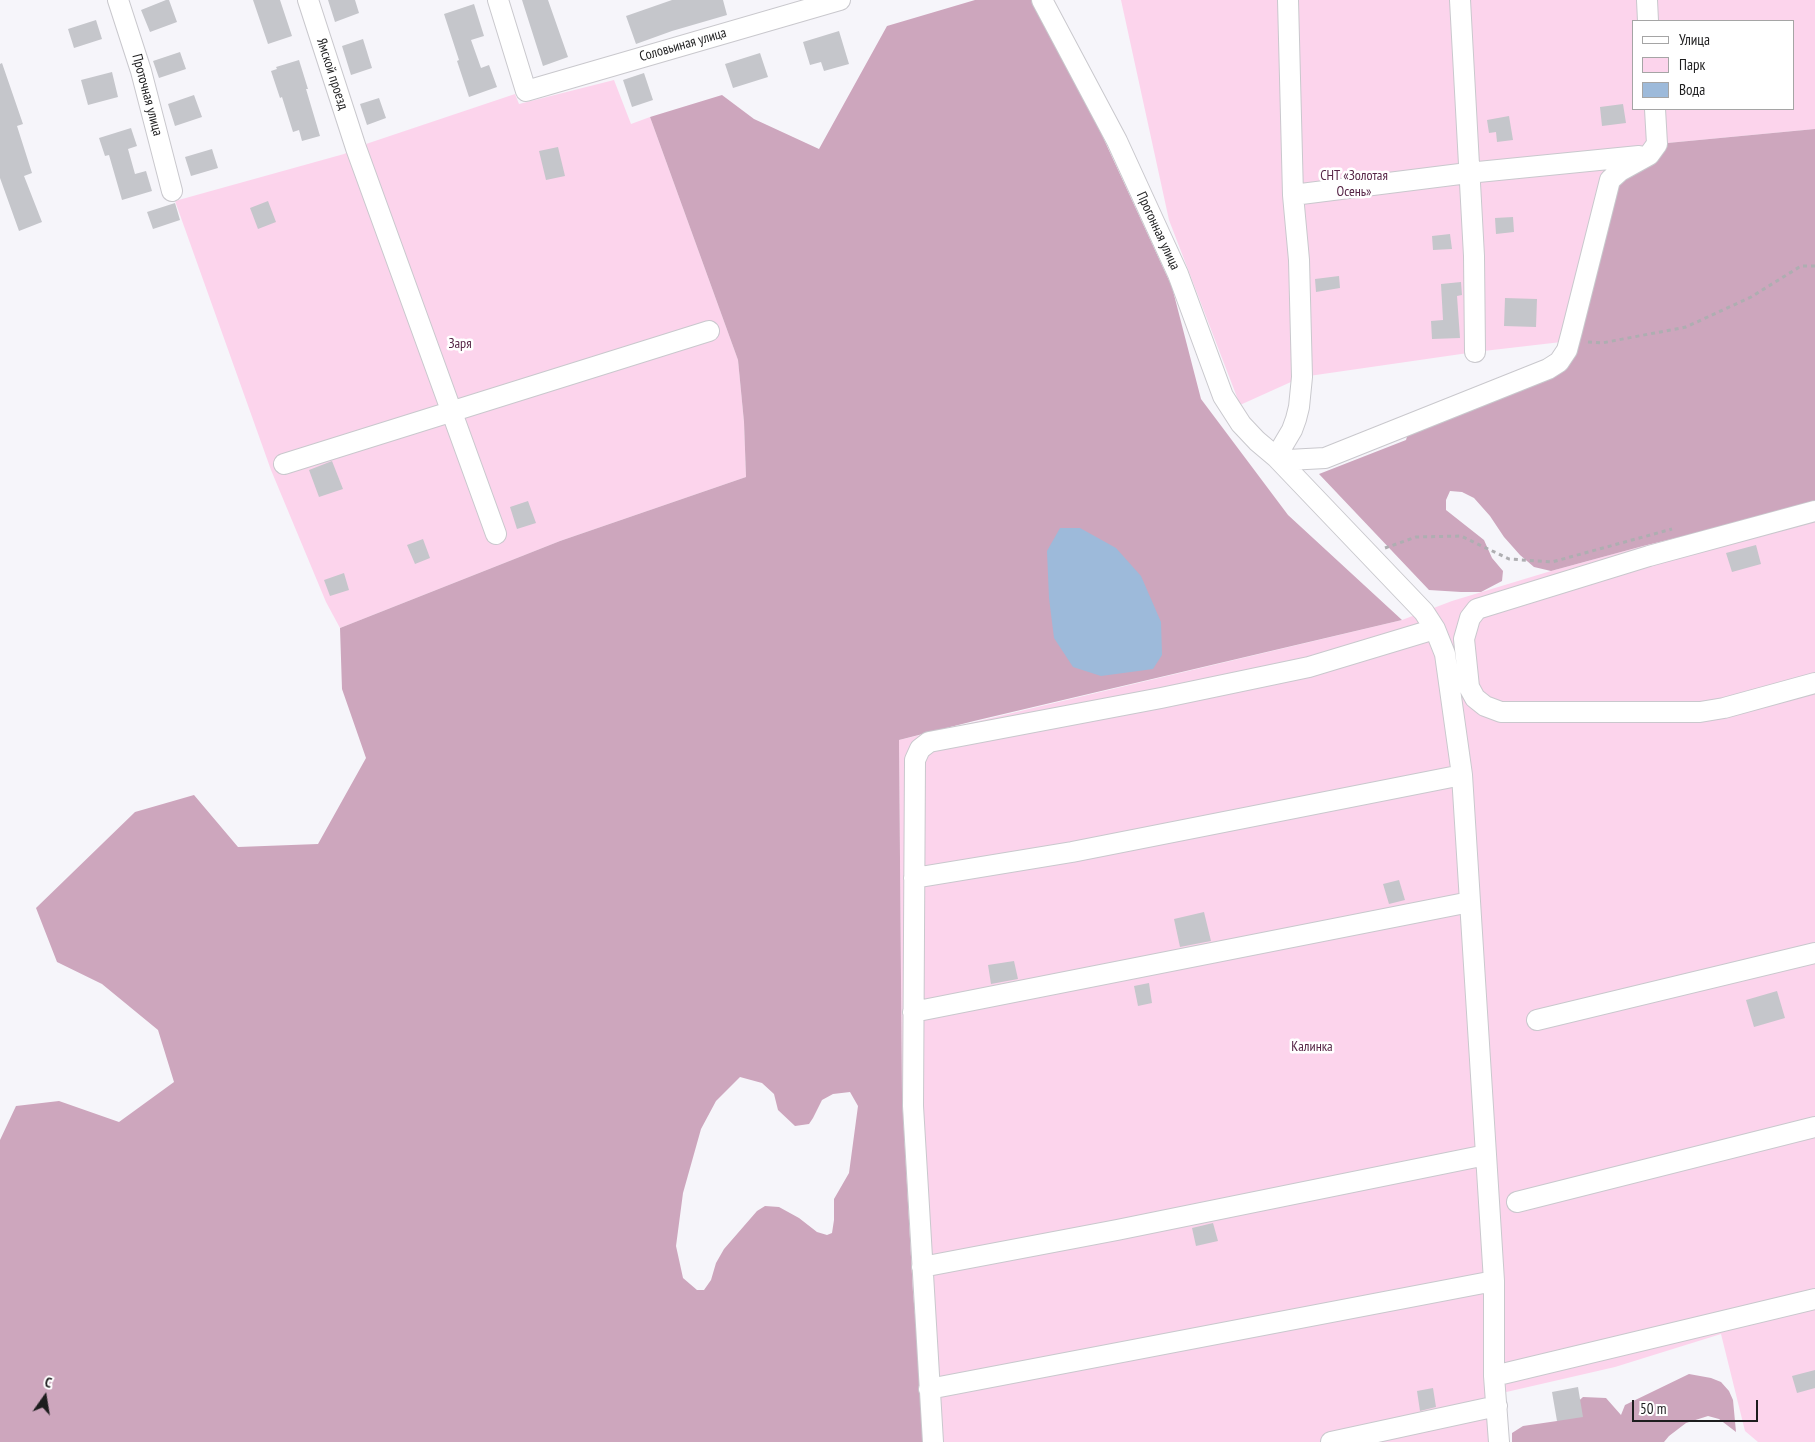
<!DOCTYPE html>
<html>
<head>
<meta charset="utf-8">
<style>
	body { margin:0 }
	#map { position:relative; width:1815px; height:1442px; overflow:hidden; background:#f6f5fa; font-family:"PT Sans Narrow",sans-serif }
	canvas { display:block }
	.legend { position:absolute; left:1632px; top:20px; width:162px; height:90px; box-sizing:border-box; background:#fff; border:1px solid #a5a5a5; margin:0; padding:6px 9px; list-style:none; font-size:15px; color:#1d1d1e }
	.legend li { display:flex; align-items:center; gap:10px; height:25px }
	.legend b { width:25px; border:1px solid #a5a5a5 }
	.north { position:absolute; left:20px; top:1372px; width:50px; height:50px; -webkit-text-stroke:4px #fff; paint-order:stroke; rotate:13deg; font-size:14px; font-weight:700; line-height:20px; text-align:center; color:#1d1d1e }
	.north::after { content:''; display:block; margin:auto; width:18px; height:22px; background:#1d1d1e; clip-path:polygon(50% 0,100% 100%,50% 72%,0 100%) }
	.scale { position:absolute; left:1632px; top:1400px; width:126px; height:22px; box-sizing:border-box; border:2px solid #1d1d1e; border-top:0; padding-left:6px; font-size:15px; line-height:18px; white-space:nowrap; color:#1d1d1e; -webkit-text-stroke:4px #fff; paint-order:stroke }
</style>
</head>
<body>
<div id="map">
<canvas width="1815" height="1442"></canvas>
<ul class="legend">
<li><b style="height:6px;background:#fff"></b>Улица</li>
<li><b style="height:14px;background:#fcd4ec"></b>Парк</li>
<li><b style="height:14px;background:#9dbada"></b>Вода</li>
</ul>
<div class="north">С</div>
<div class="scale">50 m</div>
</div>
<script>
const ctx = document.querySelector('canvas').getContext('2d');
ctx.lineJoin = 'round';
function paint(path, color) { ctx.fillStyle = color; ctx.fill(path, 'evenodd'); }
const shape = rows => new Path2D(rows.map(r => 'M' + r).join(''));
function trace(path, color, width, dash) { ctx.strokeStyle = color; ctx.lineWidth = width; ctx.lineCap = dash ? 'butt' : 'round'; ctx.setLineDash(dash || []); ctx.stroke(path); }
function drawText(font, color, halo, rows, align = 'center') {
  ctx.font = font + ' "PT Sans Narrow",sans-serif'; ctx.lineWidth = 5; ctx.setLineDash([]); ctx.textBaseline = 'middle'; ctx.strokeStyle = halo; ctx.fillStyle = color; for (const [text, x, y, turn = 0] of rows) {
    ctx.save(); ctx.translate(x, y); ctx.rotate((+turn || 0) * Math.PI / 180); ctx.textAlign = isNaN(turn) ? turn : align; if (halo) ctx.strokeText(text, 0, 0); ctx.fillText(text, 0, 0); ctx.restore();
  }
}
paint(shape([
	[1121,0,1815,0,1815,129,1657,144,1570,341,1475,352,1302,377,1240,405,1169,220],
	[1634,21,1794,21,1794,109,1634,109],
	[614,80,631,124,650,117,738,360,744,422,746,477,560,541,340,628,326,602,271,470,175,201,344,154,363,145,515,94,519,104],
	[1815,504,1815,1442,1758,1442,1745,1431,1721,1334,1615,1367,1502,1393,1504,1442,926,1442,913,1292,902,1096,899,740,1402,620,1452,601,1551,571,1643,546]
]), '#fcd4ec');
paint(shape([
	[975,0,1033,0,1083,94,1172,287,1201,399,1288,515,1402,620,974,721,899,740,902,1096,913,1292,926,1442,0,1442,0,1140,16,1106,59,1101,119,1122,174,1082,158,1030,102,984,57,962,36,908,135,812,194,795,238,847,318,844,366,758,342,689,340,628,560,541,746,477,744,422,738,360,650,117,722,95,754,119,819,149,887,26],
	[740,1077,762,1083,774,1094,778,1110,795,1126,809,1124,813,1118,822,1100,833,1094,850,1092,858,1106,849,1173,834,1199,834,1220,832,1233,827,1235,817,1232,799,1218,779,1207,765,1206,757,1211,724,1249,716,1263,711,1280,704,1290,697,1290,683,1278,676,1246,683,1193,701,1129,716,1101],
	[1815,129,1815,504,1643,546,1551,571,1534,567,1520,555,1504,537,1490,516,1474,498,1462,492,1450,491,1446,500,1446,510,1484,540,1492,558,1503,571,1502,581,1481,592,1461,592,1429,590,1319,474,1406,440,1411,423,1559,362,1606,192,1657,144],
	[1689,1374,1711,1378,1721,1382,1729,1391,1733,1400,1736,1432,1719,1419,1708,1416,1686,1423,1669,1436,1664,1442,1512,1442,1512,1433,1523,1426,1557,1421,1583,1397,1606,1398,1621,1415,1625,1405]
]), '#cda6bd');
paint(shape([
	[1060,528,1080,528,1116,548,1141,576,1161,622,1162,655,1153,669,1101,676,1073,667,1054,638,1049,598,1047,551]
]), '#9dbada');
paint(shape([
	[166,0,169,0,177,22,150,32,141,10],
	[253,0,280,0,292,36,268,44],
	[328,0,355,0,359,13,335,22],
	[522,0,548,0,568,57,543,66],
	[672,0,723,0,727,15,672,31,636,44,626,16],
	[474,4,484,36,471,40,481,68,489,65,497,87,469,97,457,61,459,60,444,14],
	[96,20,102,39,74,48,68,29],
	[839,31,849,64,824,71,821,62,810,65,803,42],
	[363,39,372,68,351,75,342,46],
	[180,52,186,69,159,78,153,61],
	[760,53,768,77,733,88,725,64],
	[299,60,308,89,306,89,320,136,302,141,299,130,293,132,282,97,280,98,271,71,277,69,276,67],
	[2,63,23,124,17,126,32,173,24,176,42,222,19,231,0,178,0,64],
	[112,72,118,97,88,105,81,80],
	[644,73,653,100,632,107,623,80],
	[194,95,202,117,175,126,168,104],
	[379,98,386,118,367,125,360,104],
	[1623,104,1626,123,1602,126,1600,107],
	[1509,116,1513,140,1497,142,1496,132,1489,133,1487,120],
	[131,128,137,146,128,149,135,174,146,171,152,191,122,200,109,155,105,156,99,138],
	[558,147,565,176,546,180,539,151],
	[212,149,218,168,191,176,185,157],
	[268,201,276,222,258,229,250,208],
	[175,203,180,220,153,229,147,212],
	[1513,217,1514,232,1496,234,1495,218],
	[1450,234,1452,249,1433,250,1432,236],
	[1339,276,1340,288,1316,292,1315,279],
	[1461,282,1462,295,1457,296,1460,338,1432,339,1431,321,1443,320,1441,284],
	[1505,298,1537,299,1536,327,1504,326],
	[332,461,343,489,319,497,309,470],
	[528,501,536,523,517,529,510,507],
	[423,539,430,558,415,564,407,545],
	[1756,545,1761,564,1732,572,1726,553],
	[344,573,349,590,330,596,324,580],
	[1399,880,1405,900,1389,904,1383,884],
	[1204,912,1211,941,1180,947,1174,919],
	[1014,961,1018,979,991,984,988,965],
	[1149,983,1152,1003,1138,1006,1134,986],
	[1777,991,1785,1018,1754,1027,1746,1000],
	[1213,1223,1218,1241,1196,1246,1192,1228],
	[1815,1370,1815,1388,1797,1393,1792,1376],
	[1578,1387,1583,1417,1557,1421,1552,1392],
	[1433,1388,1436,1407,1420,1411,1417,1391]
]), '#c5c6cb');
const minor = shape([
	[118,0,141,71,172,191],
	[308,0,356,148,496,534],
	[498,0,526,91,840,0],
	[1042,0,1117,141,1178,274,1223,396,1241,424,1257,441,1276,457,1424,612,1435,629,1445,654,1462,775,1494,1281,1494,1376,1499,1442],
	[1460,0,1474,256,1475,352],
	[1647,0,1648,21],
	[1293,195,1468,173,1639,156],
	[1276,457,1288,460,1325,458,1548,369,1559,362,1567,350,1572,331,1610,180,1620,171,1649,155,1657,144,1655,109],
	[1276,457,1292,430,1296,419,1299,407,1302,377,1299,260,1293,195,1288,0],
	[284,464,709,331],
	[1815,511,1649,556,1477,609,1470,618,1464,639,1469,687,1475,698,1485,706,1501,712,1700,712,1724,708,1815,683],
	[914,878,1072,852,1462,775],
	[913,1012,1470,902],
	[1537,1020,1815,953],
	[1517,1202,1815,1127],
	[922,1267,1117,1230,1486,1155],
	[1494,1376,1815,1299],
	[929,1389,1494,1281],
	[933,1442,913,1106,915,760,920,749,929,742,1161,698,1309,667,1435,629],
	[1331,1442,1497,1406]
]);
trace(minor, '#c9c8cd', 22);
trace(shape([
	[1588,342,1602,343,1686,327,1751,297,1801,266,1815,266],
	[1385,548,1416,537,1461,536,1509,559,1552,562,1672,529]
]), '#aeaeb1', 3, [4, 4]);
trace(minor, '#fff', 20);
drawText('14px', '#1d1d1e', '#fff', [
	["Соловьиная улица",683,45,-16],
	["Ямской проезд",332,74,72],
	["Проточная улица",147,95,75],
	["Прогонная улица",1158,231,65]
]);
drawText('14px', '#572647', '#fff', [
	["СНТ «Золотая",1354,176],
	["Осень»",1354,192],
	["Заря",460,344],
	["Калинка",1312,1047]
]);
</script>
</body>
</html>
